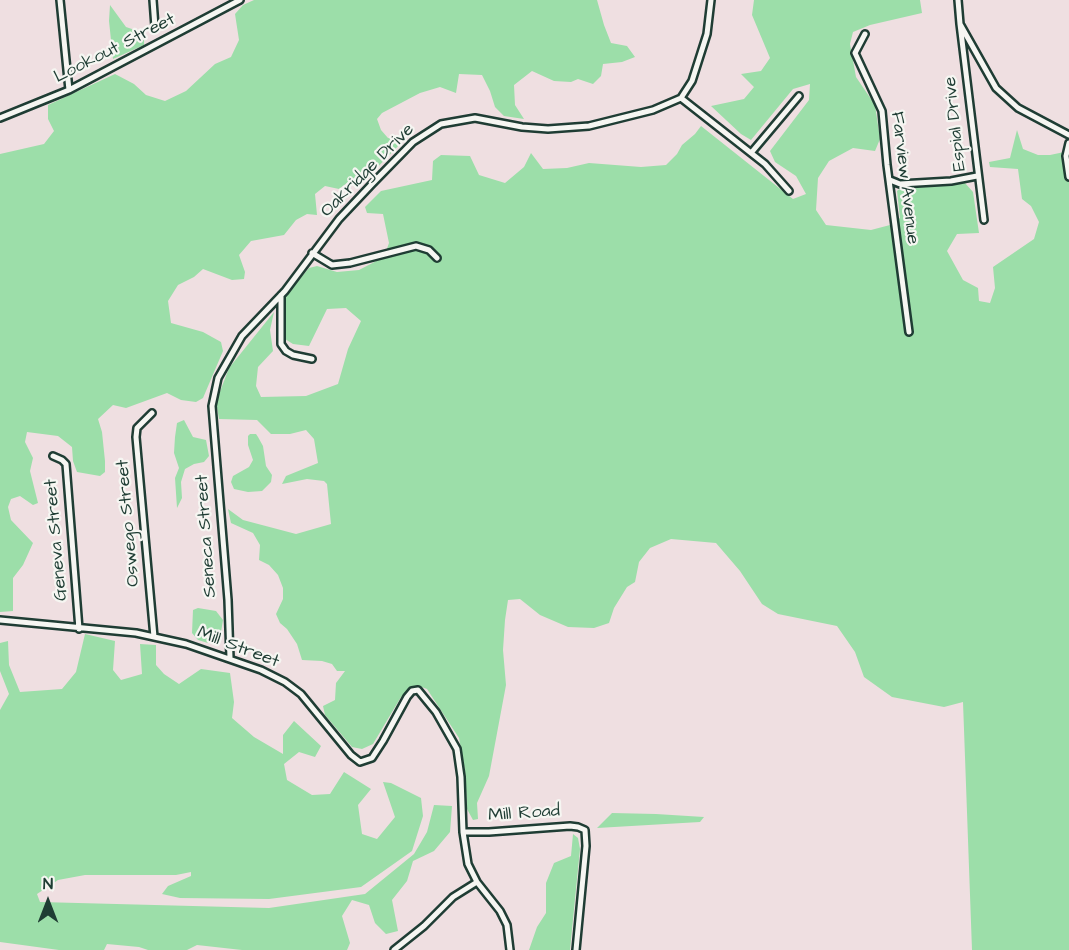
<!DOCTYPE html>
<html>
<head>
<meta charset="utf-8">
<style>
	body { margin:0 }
	#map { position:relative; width:1069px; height:950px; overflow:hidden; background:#efdfe1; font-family:"Architects Daughter",sans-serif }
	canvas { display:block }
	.north { position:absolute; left:18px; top:872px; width:60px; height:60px; -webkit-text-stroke:4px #f6f6f2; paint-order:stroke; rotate:0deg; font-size:16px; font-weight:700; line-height:24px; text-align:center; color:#1f3d34 }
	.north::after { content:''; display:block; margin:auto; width:21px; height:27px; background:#1f3d34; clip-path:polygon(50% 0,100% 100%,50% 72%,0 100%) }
</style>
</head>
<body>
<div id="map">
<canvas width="1069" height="950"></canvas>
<div class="north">N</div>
</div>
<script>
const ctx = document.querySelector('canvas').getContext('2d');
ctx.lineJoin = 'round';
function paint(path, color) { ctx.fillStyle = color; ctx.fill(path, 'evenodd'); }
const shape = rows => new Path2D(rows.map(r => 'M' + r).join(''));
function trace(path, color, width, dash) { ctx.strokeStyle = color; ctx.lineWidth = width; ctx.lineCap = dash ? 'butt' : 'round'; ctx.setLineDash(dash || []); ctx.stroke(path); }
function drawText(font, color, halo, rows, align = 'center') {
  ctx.font = font + ' "Architects Daughter",sans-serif'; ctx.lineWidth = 4.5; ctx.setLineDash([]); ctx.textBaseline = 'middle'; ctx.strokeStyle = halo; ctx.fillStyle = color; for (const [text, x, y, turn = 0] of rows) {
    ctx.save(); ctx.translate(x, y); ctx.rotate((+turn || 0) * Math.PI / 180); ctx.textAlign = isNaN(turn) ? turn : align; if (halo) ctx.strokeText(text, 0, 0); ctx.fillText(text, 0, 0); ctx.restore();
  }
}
paint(shape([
	[254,0,597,0,604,25,611,43,627,46,635,57,622,62,603,64,601,76,593,84,578,79,571,82,554,81,532,71,514,85,515,105,524,119,504,116,495,107,490,91,482,75,459,74,456,93,440,87,420,93,382,113,377,119,381,130,388,138,403,141,367,178,352,179,339,189,325,186,315,194,317,215,307,214,296,220,284,235,251,241,239,255,245,272,244,279,232,280,203,269,194,277,178,285,168,301,171,323,203,332,221,342,223,351,203,398,196,402,181,400,167,393,126,408,113,405,98,419,102,432,105,461,105,472,100,476,77,472,73,461,72,447,58,436,27,432,25,442,33,458,30,471,38,503,33,505,20,496,11,499,8,507,11,520,33,543,23,565,13,578,13,611,0,612,0,154,44,144,54,131,48,119,48,105,115,74,134,84,146,95,165,101,186,91,215,64,231,57,239,40,235,14,243,5],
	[754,0,920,0,922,13,870,25,853,32,850,44,856,77,875,105,880,139,875,151,853,148,829,161,818,178,816,210,826,225,871,230,890,225,900,218,897,191,902,187,965,183,973,192,979,233,957,234,947,251,963,280,978,288,979,301,990,303,995,288,993,267,1034,239,1039,222,1031,206,1022,199,1018,169,990,167,989,162,1010,158,1017,130,1023,149,1038,155,1050,155,1069,151,1069,950,972,950,963,702,944,707,892,697,864,677,855,652,837,626,778,614,762,604,740,571,716,543,671,539,650,548,639,562,635,582,627,587,614,608,609,623,594,628,568,627,540,615,520,599,508,600,505,620,503,650,506,685,489,776,477,803,478,819,473,820,467,809,465,771,459,738,427,689,419,686,411,689,401,697,373,744,362,749,352,747,325,715,323,706,335,700,336,683,345,671,337,671,332,664,322,661,302,660,297,644,287,629,280,623,276,614,283,599,283,588,278,575,269,565,259,560,260,545,253,533,231,523,228,509,243,520,296,534,331,524,327,484,324,481,307,479,282,484,286,476,318,463,314,439,306,430,290,434,271,434,257,420,219,419,216,402,229,368,274,312,270,330,273,351,258,367,256,386,261,397,306,396,338,384,348,349,361,321,346,308,327,309,309,346,293,344,285,339,284,298,309,268,317,266,337,272,359,270,384,257,389,243,383,214,367,213,365,207,381,191,432,180,433,161,441,155,470,156,479,175,505,183,524,167,531,153,543,169,567,168,589,163,641,167,666,165,677,154,682,145,695,134,701,126,793,199,806,194,796,176,775,162,770,151,809,100,810,84,793,89,751,140,741,134,711,106,744,99,754,87,741,74,761,71,770,58,752,15],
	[110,5,126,27,144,33,144,45,113,59,109,21],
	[184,420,193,437,206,440,209,456,204,462,194,464,185,469,181,482,182,498,177,508,175,478,179,468,174,453,175,437,177,423],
	[250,434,256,434,258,437,263,446,266,466,272,475,271,482,262,491,248,492,234,489,231,482,233,476,249,467,253,460,248,445,248,436],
	[198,608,216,611,223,620,221,632,214,635,212,640,208,643,198,640,192,633,193,610],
	[85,634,115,641,113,670,121,680,142,674,140,644,156,645,156,665,164,674,179,684,201,669,230,673,234,702,232,718,254,737,283,754,283,735,294,721,321,746,315,757,299,752,284,764,287,780,312,795,330,794,344,772,371,789,358,805,362,834,377,839,395,817,383,782,391,783,421,798,423,816,412,851,361,887,269,899,180,898,162,894,168,886,191,876,191,872,176,875,85,875,58,880,37,894,40,902,269,908,365,894,414,854,427,832,434,805,452,806,450,832,434,851,413,861,407,881,392,900,398,931,386,934,375,923,369,905,352,900,342,916,350,943,347,950,242,950,197,945,187,950,148,950,139,947,107,944,104,950,59,950,0,942,0,710,9,694,0,671,0,643,8,641,9,665,20,692,62,689,76,672],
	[612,813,656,814,704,817,700,822,597,828],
	[573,834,578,838,580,849,570,950,529,950,537,927,546,913,546,883,554,863,571,856]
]), '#9cdea9');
const street = shape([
	[60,0,69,90],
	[153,0,155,27],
	[958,0,960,24,996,88,1018,108,1069,135],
	[960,24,984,220],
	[865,34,855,53,882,111,887,165,909,332],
	[681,98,765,164,789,191],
	[0,118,69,90,240,0],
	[1069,143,1066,156,1069,177],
	[751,153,799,96],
	[890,180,900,184,951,181,977,176],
	[312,253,332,265,350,263,416,246,429,250,437,258],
	[281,295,281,344,286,351,293,355,312,359],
	[152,413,137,428,136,437,154,637],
	[53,456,62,460,66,464,79,629],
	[0,620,136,633,186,644,261,670,285,682,301,694,351,755,360,762,372,758,383,741,407,697,412,691,418,690,436,712,457,749,461,777,463,832,468,864,477,882,500,911,507,925,510,950],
	[230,658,228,600,212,406,218,378,242,336,285,291,339,219,372,184,413,142,441,124,475,118,522,127,548,129,589,126,653,110,681,98,692,81,707,34,711,0],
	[463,832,489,832,570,826,578,827,585,830,586,846,576,950],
	[394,950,424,926,453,897,477,882]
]);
trace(street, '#1f3d34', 10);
trace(street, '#f6f6f2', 5);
drawText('18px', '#1f3d34', '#f6f6f2', [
	["Lookout Street",115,49,-27],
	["Espial Drive",956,124,-96],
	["Oakridge Drive",368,171,-45],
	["Farview Avenue",904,178,83],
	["Oswego Street",129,523,-95],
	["Seneca Street",207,536,-94],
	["Geneva Street",57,540,-95],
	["Mill Street",238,648,21],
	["Mill Road",524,814,-4]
]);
</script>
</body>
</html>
